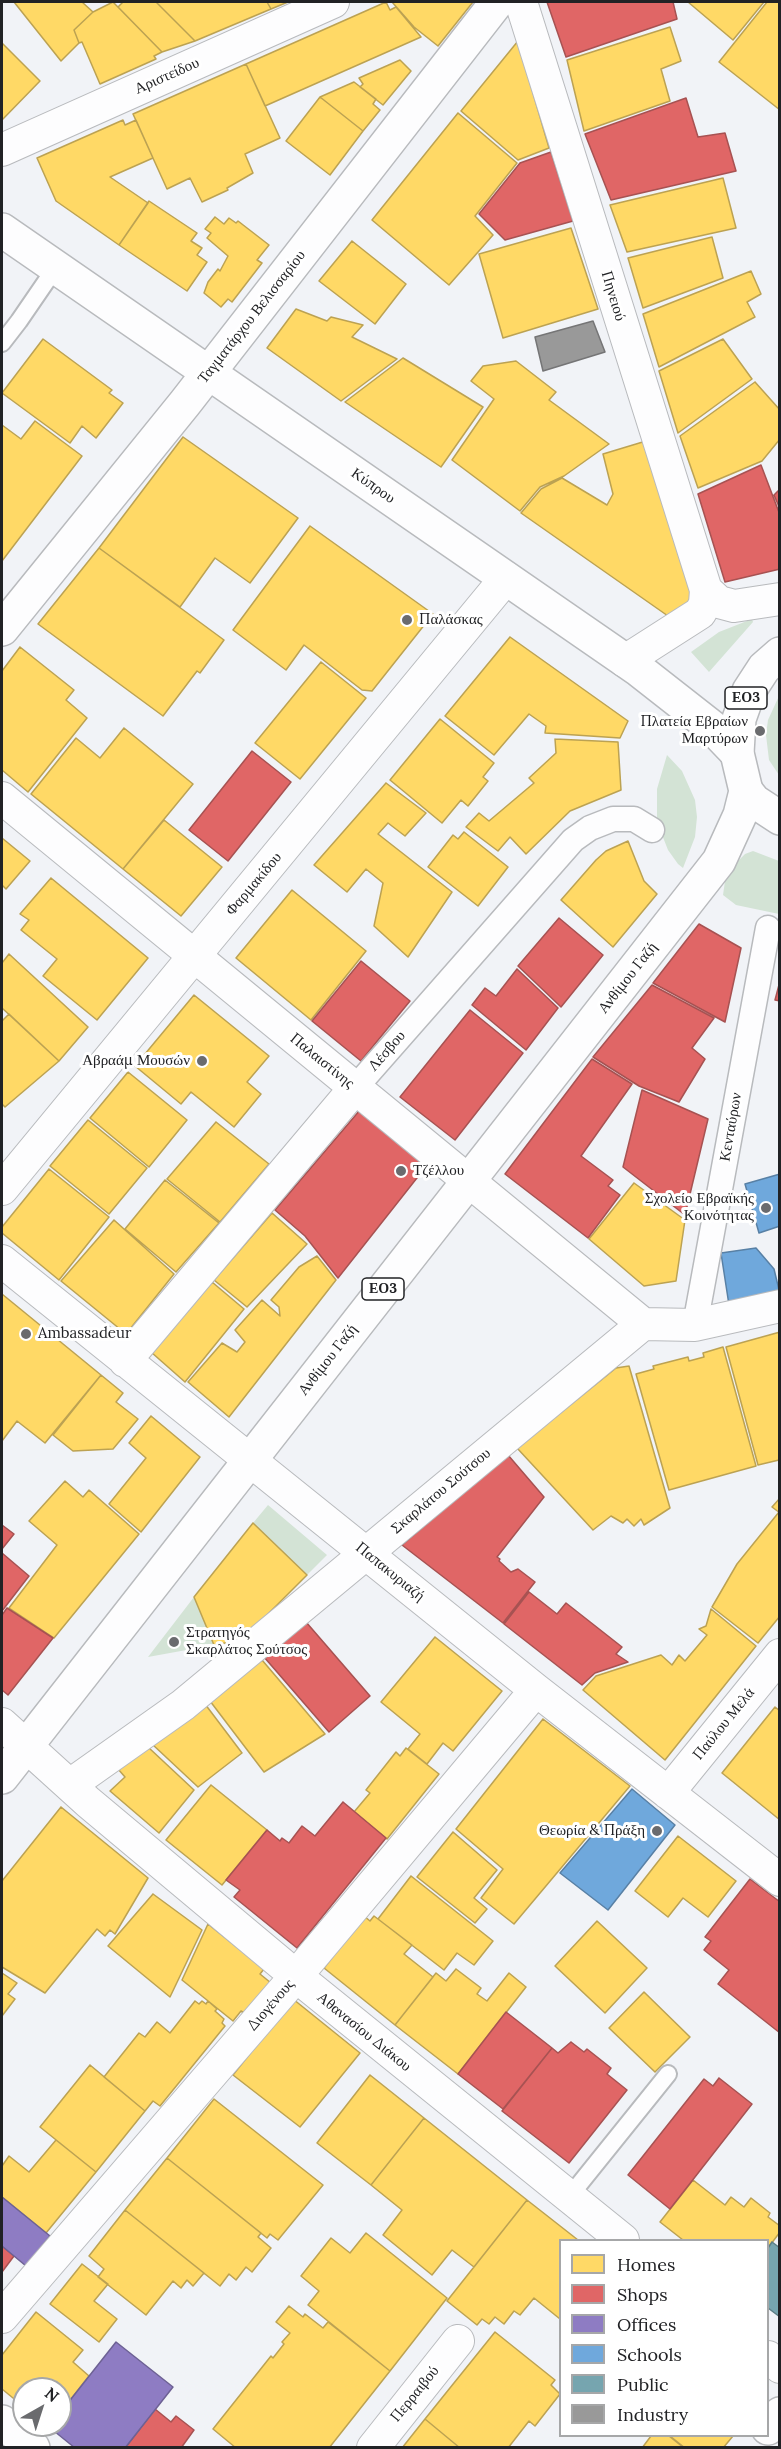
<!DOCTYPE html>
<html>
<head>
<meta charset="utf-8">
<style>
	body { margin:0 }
	#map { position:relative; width:781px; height:2449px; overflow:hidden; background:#f1f3f7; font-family:Lora,serif }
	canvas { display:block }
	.frame { position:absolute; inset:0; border:3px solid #212225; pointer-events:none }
	.legend { position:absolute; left:559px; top:2239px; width:210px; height:198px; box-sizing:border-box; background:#fff; border:2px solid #a6a7a8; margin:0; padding:8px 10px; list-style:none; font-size:18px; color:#212225 }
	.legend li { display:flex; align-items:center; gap:12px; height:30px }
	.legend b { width:30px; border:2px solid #a6a7a8 }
	.north { position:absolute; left:12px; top:2377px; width:60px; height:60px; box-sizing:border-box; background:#fff; border:2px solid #a6a7a8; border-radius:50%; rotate:39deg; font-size:16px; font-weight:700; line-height:24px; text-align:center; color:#212225 }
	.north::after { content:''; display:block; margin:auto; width:21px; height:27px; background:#6a6b6e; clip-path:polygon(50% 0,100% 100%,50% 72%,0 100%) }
</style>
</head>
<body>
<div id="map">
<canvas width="781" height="2449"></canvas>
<div class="frame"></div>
<ul class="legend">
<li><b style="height:16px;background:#ffd966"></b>Homes</li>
<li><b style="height:16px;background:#e06666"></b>Shops</li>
<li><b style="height:16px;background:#8e7cc3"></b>Offices</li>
<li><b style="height:16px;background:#6fa8dc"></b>Schools</li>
<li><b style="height:16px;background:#76a5af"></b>Public</li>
<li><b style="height:16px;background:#999"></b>Industry</li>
</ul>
<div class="north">N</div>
</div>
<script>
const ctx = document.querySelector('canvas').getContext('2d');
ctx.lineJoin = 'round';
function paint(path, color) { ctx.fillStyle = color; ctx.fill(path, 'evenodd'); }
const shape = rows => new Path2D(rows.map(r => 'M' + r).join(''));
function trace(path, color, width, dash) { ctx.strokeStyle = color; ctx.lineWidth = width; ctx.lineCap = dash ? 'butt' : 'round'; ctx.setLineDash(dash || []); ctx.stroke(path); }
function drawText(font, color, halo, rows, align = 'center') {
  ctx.font = font + ' Lora,serif'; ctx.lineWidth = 6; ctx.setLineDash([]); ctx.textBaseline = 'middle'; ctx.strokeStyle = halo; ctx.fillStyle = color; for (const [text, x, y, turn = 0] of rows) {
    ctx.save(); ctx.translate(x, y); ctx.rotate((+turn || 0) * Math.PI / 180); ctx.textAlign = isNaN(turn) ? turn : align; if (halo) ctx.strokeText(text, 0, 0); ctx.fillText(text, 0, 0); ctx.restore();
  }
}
paint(shape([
	[752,619,753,622,709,672,691,652,719,632],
	[779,696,779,775,769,760,766,735,768,720],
	[667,755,682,771,695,800,697,817,695,837,683,868,678,864,668,850,657,822,657,789],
	[753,851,779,861,779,914,736,905,723,895,725,881,733,866,745,854],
	[268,1505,327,1555,307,1575,253,1523],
	[194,1597,214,1645,148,1657]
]), '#d3e3d5');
const homes = shape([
	[14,2,82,2,93,12,74,30,79,43,61,61,14,2],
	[113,2,162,52,154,56,156,59,100,84,82,42,79,43,74,30,93,12,113,2],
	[123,2,156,2,195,41,162,52,118,7,123,2],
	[156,2,267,2,271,9,195,41,156,2],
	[267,2,288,2,271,9,267,2],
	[386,2,390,10,396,7,421,37,265,106,246,64,386,2],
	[392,2,473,2,438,46,414,27,392,2],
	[688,2,764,2,733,40,688,2],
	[767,2,780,2,780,110,719,62,767,2],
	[670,27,681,61,661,69,670,101,584,131,567,60,670,27],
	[518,41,549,148,518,160,461,111,518,41],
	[2,43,40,81,2,120,2,43],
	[400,60,411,71,383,105,360,87,363,84,359,78,400,60],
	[246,64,280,138,245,154,253,173,227,188,228,190,202,202,190,178,167,189,133,114,246,64],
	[354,82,376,99,373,104,380,110,363,131,320,97,354,82],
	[320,97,363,131,330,175,286,141,320,97],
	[458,113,517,163,475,216,493,235,449,285,372,220,458,113],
	[123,120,125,125,136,120,153,158,110,177,148,203,119,245,56,201,37,158,123,120],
	[723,178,736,228,627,252,610,205,723,178],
	[149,201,197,233,191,241,202,248,197,255,207,262,187,291,119,245,149,201],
	[215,217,224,224,229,218,236,223,238,221,269,245,257,260,262,263,232,302,228,299,221,307,204,293,208,282,218,269,220,271,228,256,207,238,211,233,205,229,215,217],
	[571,228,598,309,503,338,479,254,571,228],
	[712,237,723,278,643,308,628,258,712,237],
	[352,241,406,284,375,324,319,281,352,241],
	[751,271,761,294,747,302,755,317,659,367,643,314,751,271],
	[296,309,327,321,331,317,363,325,352,337,397,359,341,401,267,348,296,309],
	[43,339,112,390,109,393,123,403,96,438,82,426,70,443,2,393,43,339],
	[723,339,752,379,678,433,659,371,723,339],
	[403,358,483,407,441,467,345,402,403,358],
	[516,361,556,392,549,400,609,444,564,476,540,487,520,511,452,460,494,399,471,381,483,366,516,361],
	[755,382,780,410,780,439,762,461,698,488,680,436,755,382],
	[35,421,82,456,2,561,2,425,21,439,35,421],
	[183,437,298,518,250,583,215,558,180,607,99,548,183,437],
	[646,441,694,599,668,616,521,513,541,489,562,478,607,505,613,494,603,454,646,441],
	[310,526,433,614,372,691,362,690,304,645,286,670,233,630,310,526],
	[99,548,224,640,200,673,197,671,163,716,38,624,99,548],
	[510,637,628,721,620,738,545,733,546,726,529,714,494,755,445,716,510,637],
	[20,647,74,690,66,700,87,718,28,792,2,770,2,671,20,647],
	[321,662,366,698,300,779,255,743,321,662],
	[440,719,494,763,483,777,488,781,468,806,461,800,442,823,390,780,440,719],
	[124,728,193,784,123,869,31,794,76,738,100,758,124,728],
	[555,739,618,742,621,790,570,811,526,854,510,837,498,851,466,827,479,813,489,821,534,783,529,778,556,753,555,739],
	[386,783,426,813,405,836,388,823,378,834,452,892,408,957,374,926,383,883,366,869,347,892,314,865,386,783],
	[164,820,222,867,181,916,123,869,164,820],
	[464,832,508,867,478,906,428,867,453,835,458,839,464,832],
	[2,838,30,861,6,889,2,885,2,838],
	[628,841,644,881,657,894,613,947,561,900,596,860,606,851,628,841],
	[51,878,148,958,97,1020,43,976,57,959,21,930,29,920,20,914,51,878],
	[292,890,366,951,311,1020,236,958,292,890],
	[9,954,88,1027,59,1061,2,1008,2,963,9,954],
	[194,995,269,1056,247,1082,261,1094,234,1127,191,1092,181,1104,135,1066,194,995],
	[9,1014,59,1061,5,1107,2,1104,2,1021,9,1014],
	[128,1072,187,1120,149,1167,90,1118,128,1072],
	[88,1120,147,1168,109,1214,50,1166,88,1120],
	[216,1122,269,1164,220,1222,167,1179,216,1122],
	[49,1169,109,1217,59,1280,2,1233,2,1227,49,1169],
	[165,1180,219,1223,176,1272,125,1229,165,1180],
	[634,1183,685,1220,676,1281,644,1286,589,1239,634,1183],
	[272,1213,307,1244,247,1307,214,1280,272,1213],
	[114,1220,174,1274,126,1334,61,1281,114,1220],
	[317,1256,336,1280,229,1417,188,1382,222,1343,237,1352,245,1342,235,1330,262,1300,280,1316,279,1307,271,1300,299,1267,317,1256],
	[212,1282,244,1309,185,1382,151,1352,212,1282],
	[2,1294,101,1375,45,1443,17,1421,2,1441,2,1294],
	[780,1332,779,1460,758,1465,726,1347,780,1332],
	[723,1347,756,1466,669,1490,636,1374,654,1369,653,1366,688,1357,689,1361,704,1357,703,1353,723,1347],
	[629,1366,670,1508,644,1525,641,1519,634,1526,627,1519,623,1523,611,1516,593,1530,517,1448,616,1368,629,1366],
	[101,1375,123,1393,116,1402,138,1419,113,1449,73,1451,53,1435,101,1375],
	[151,1416,200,1457,141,1532,109,1504,146,1458,129,1443,151,1416],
	[65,1481,83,1497,89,1490,139,1534,54,1638,9,1608,57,1545,29,1521,65,1481],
	[780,1498,780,1513,772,1507,780,1498],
	[779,1512,780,1616,758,1643,712,1607,737,1564,779,1512],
	[253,1523,307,1575,242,1640,214,1645,194,1597,253,1523],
	[711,1609,756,1646,665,1760,583,1690,596,1676,661,1655,672,1665,679,1655,685,1661,707,1635,699,1629,706,1626,711,1609],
	[435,1637,502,1691,453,1751,443,1743,427,1764,408,1749,420,1734,381,1702,435,1637],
	[262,1660,325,1734,264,1772,210,1701,262,1660],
	[205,1704,242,1753,198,1787,152,1744,205,1704],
	[775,1707,780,1711,780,1820,722,1773,775,1707],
	[543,1719,630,1786,514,1924,481,1898,503,1869,456,1829,543,1719],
	[148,1747,194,1790,159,1833,110,1791,125,1777,118,1769,148,1747],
	[406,1748,439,1774,387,1839,354,1812,370,1793,366,1790,396,1752,400,1756,406,1748],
	[211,1785,267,1830,222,1885,166,1840,211,1785],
	[61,1807,148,1878,115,1934,110,1930,105,1936,97,1929,45,1993,2,1967,2,1881,61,1807],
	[453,1832,497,1870,474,1898,487,1909,475,1923,417,1877,453,1832],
	[678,1836,736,1881,708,1917,683,1898,668,1917,635,1891,678,1836],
	[411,1876,493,1941,474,1965,457,1953,444,1970,378,1919,411,1876],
	[153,1894,202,1930,170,1997,108,1946,153,1894],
	[364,1916,370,1921,374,1916,412,1945,404,1954,433,1977,395,2025,324,1968,364,1916],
	[597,1921,647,1968,605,2013,555,1966,597,1921],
	[208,1924,264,1969,260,1974,271,1983,246,2014,241,2011,233,2021,182,1980,208,1924],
	[456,1969,481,1988,477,1994,487,2001,509,1973,526,1987,458,2074,395,2025,436,1973,446,1981,456,1969],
	[2,1973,17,1983,8,1994,15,1999,2,2016,2,1973],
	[644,1992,690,2037,655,2072,609,2028,644,1992],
	[293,1999,360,2053,300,2127,233,2075,293,1999],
	[195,2001,199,2004,202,2001,206,2004,208,2001,217,2009,215,2011,224,2019,222,2023,225,2026,160,2106,153,2101,145,2111,104,2077,139,2033,145,2037,157,2022,170,2033,195,2001],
	[90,2065,145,2111,96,2172,40,2127,90,2065],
	[370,2075,424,2118,371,2185,317,2143,370,2075],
	[214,2099,323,2185,278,2240,270,2234,267,2238,167,2158,214,2099],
	[424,2118,527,2200,474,2267,452,2250,432,2275,383,2235,402,2210,371,2185,424,2118],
	[56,2140,96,2172,46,2233,2,2197,2,2166,9,2156,29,2172,56,2140],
	[167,2158,261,2233,258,2237,271,2248,252,2272,246,2267,236,2280,229,2274,220,2286,125,2210,167,2158],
	[693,2180,725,2205,731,2197,744,2207,751,2198,770,2213,768,2217,780,2226,780,2232,768,2248,768,2240,683,2240,660,2222,693,2180],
	[527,2200,578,2240,560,2240,560,2319,534,2298,520,2315,514,2311,504,2324,495,2317,489,2324,482,2319,477,2325,447,2301,527,2200],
	[125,2210,204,2273,193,2286,187,2280,181,2288,173,2281,146,2315,98,2277,104,2269,89,2256,125,2210],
	[366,2233,447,2298,390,2371,308,2305,319,2291,301,2276,331,2238,350,2253,366,2233],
	[82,2264,108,2284,94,2301,117,2319,99,2342,50,2304,82,2264],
	[289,2306,303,2317,305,2314,323,2328,328,2322,390,2371,329,2448,236,2448,213,2429,271,2356,273,2358,284,2344,282,2342,290,2333,276,2322,289,2306],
	[36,2312,83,2350,73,2362,89,2376,60,2413,60,2389,24,2389,24,2407,2,2389,2,2355,36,2312],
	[495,2332,555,2380,551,2385,560,2394,535,2426,529,2421,508,2448,460,2448,425,2419,495,2332],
	[425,2419,460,2448,402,2448,425,2419],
	[651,2436,669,2436,684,2448,642,2448,651,2436],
	[670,2436,733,2436,723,2448,685,2448,670,2436]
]);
paint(homes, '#ffd966');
trace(homes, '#bca252', 1.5);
const shops = shape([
	[547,2,673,2,677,19,566,57,547,2],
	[686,98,698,137,725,133,736,171,611,200,585,134,686,98],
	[551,152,573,221,505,240,479,214,520,163,551,152],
	[761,465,780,515,780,569,725,582,698,494,761,465],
	[780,489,780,509,774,495,780,489],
	[252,751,291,782,228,861,189,830,252,751],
	[559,918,603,955,561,1007,518,966,559,918],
	[699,924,741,948,725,1022,653,983,699,924],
	[361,961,410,1001,361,1061,312,1021,361,961],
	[517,969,558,1008,526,1050,472,1005,485,988,496,996,517,969],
	[780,981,780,1001,775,1000,780,981],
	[652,985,714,1018,692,1048,705,1059,679,1102,639,1086,593,1057,652,985],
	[470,1010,523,1053,455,1140,400,1097,470,1010],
	[592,1059,632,1084,581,1156,613,1180,608,1186,620,1195,588,1238,505,1174,592,1059],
	[642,1090,708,1119,685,1215,623,1167,642,1090],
	[360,1110,428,1164,338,1278,305,1236,275,1210,360,1110],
	[508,1455,544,1497,497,1557,500,1559,499,1561,511,1572,518,1569,535,1582,503,1623,402,1545,508,1455],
	[2,1525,14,1534,2,1549,2,1525],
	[2,1553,29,1576,2,1611,2,1553],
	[529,1592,557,1614,566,1603,622,1647,616,1654,628,1662,595,1673,582,1685,504,1624,529,1592],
	[7,1608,53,1638,8,1695,2,1690,2,1615,7,1608],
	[306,1622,370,1696,329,1732,264,1657,306,1622],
	[343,1802,386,1838,297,1948,234,1897,240,1890,226,1880,267,1830,280,1841,282,1838,289,1843,302,1826,315,1836,343,1802],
	[750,1879,780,1902,780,2033,718,1984,729,1970,704,1950,711,1941,705,1937,750,1879],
	[506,2012,552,2048,503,2109,458,2074,506,2012],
	[571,2042,584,2052,587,2049,611,2068,607,2074,627,2090,569,2163,502,2111,552,2048,558,2053,571,2042],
	[719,2078,752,2104,670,2209,628,2175,704,2079,713,2086,719,2078],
	[2,2246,14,2256,2,2272,2,2246],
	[155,2409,171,2422,176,2416,194,2430,181,2448,125,2448,155,2409]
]);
paint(shops, '#e06666');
trace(shops, '#a75252', 1.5);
const offices = shape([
	[2,2197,50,2236,26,2266,2,2246,2,2197],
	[116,2342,173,2387,125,2448,75,2448,49,2427,60,2425,60,2413,116,2342]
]);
paint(offices, '#8e7cc3');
trace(offices, '#6d6194', 1.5);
const schools = shape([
	[780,1174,780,1226,759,1233,745,1184,780,1174],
	[756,1248,774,1269,780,1294,729,1305,721,1253,756,1248],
	[632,1789,675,1825,608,1910,560,1873,632,1789]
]);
paint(schools, '#6fa8dc');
trace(schools, '#5880a5', 1.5);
const public = shape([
	[772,2242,780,2248,780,2317,768,2308,768,2248,772,2242]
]);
paint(public, '#76a5af');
trace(public, '#5c7e86', 1.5);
const industry = shape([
	[593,321,605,352,543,371,535,337,593,321]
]);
paint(industry, '#999');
trace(industry, '#757576', 1.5);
const service = shape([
	[2,343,19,321,56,267],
	[569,2197,668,2074]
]);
const pedestrian = shape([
	[355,1088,573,840,590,828,613,819,634,819,652,830],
	[695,1325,768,928]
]);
const minor = shape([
	[521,2,706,590,705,604,700,613,625,661],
	[2,150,333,2],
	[706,590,719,602,734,606,780,599],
	[2,798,643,1324],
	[2,1189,506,578],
	[2,1261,536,1690,780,1880],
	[125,1361,355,1088],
	[2,1724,88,1802,296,1976,623,2240],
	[70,1785,183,1705,643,1324,695,1325,780,1306],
	[668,1793,780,1655],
	[2,2317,296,1976,536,1690],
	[768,2357,780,2367],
	[373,2448,458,2341]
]);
const tertiary = shape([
	[2,230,639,670,713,728,737,753],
	[2,629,185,403,497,2],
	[2,2422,33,2448]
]);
const secondary = shape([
	[746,791,754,801,780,818]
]);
const primary = shape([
	[2,1777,719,861,740,815,746,791,737,753,739,719,749,691,764,668,780,654],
	[768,2428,780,2414]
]);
trace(service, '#b8babd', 20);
trace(pedestrian, '#b8babd', 27);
trace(minor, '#b8babd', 34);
trace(tertiary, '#b8babd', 36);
trace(secondary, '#b8babd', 36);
trace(primary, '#b8babd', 36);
trace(service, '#fdfdfe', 16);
trace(pedestrian, '#fdfdfe', 24);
trace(minor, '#fdfdfe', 32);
trace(tertiary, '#fdfdfe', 33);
trace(secondary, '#fdfdfe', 33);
trace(primary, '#fdfdfe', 33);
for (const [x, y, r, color] of [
	[407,620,6,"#6a6b6e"],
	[760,731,6,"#6a6b6e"],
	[202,1061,6,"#6a6b6e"],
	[401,1171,6,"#6a6b6e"],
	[766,1208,6,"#6a6b6e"],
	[26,1334,6,"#6a6b6e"],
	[174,1642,6,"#6a6b6e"],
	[657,1831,6,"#6a6b6e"]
]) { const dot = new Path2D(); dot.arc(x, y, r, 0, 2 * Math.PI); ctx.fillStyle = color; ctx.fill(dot); trace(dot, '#fff', 2); }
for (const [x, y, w] of [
	[746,698,42],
	[383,1289,42]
]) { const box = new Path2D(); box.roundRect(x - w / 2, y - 11, w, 22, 4.5); ctx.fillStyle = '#fff'; ctx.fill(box); trace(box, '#212225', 1.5); }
drawText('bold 14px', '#212225', null, [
	["ΕΟ3",746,698],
	["ΕΟ3",383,1289]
]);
drawText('15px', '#212225', '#fff', [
	["Αριστείδου",167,76,-24],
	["Πηνειού",613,296,73],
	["Ταγματάρχου Βελισσαρίου",252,317,-52],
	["Κύπρου",373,486,35],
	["Φαρμακίδου",254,884,-50],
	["Ανθίμου Γαζή",628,978,-52],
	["Λέσβου",387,1051,-49],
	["Παλαιστίνης",322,1061,39],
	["Κενταύρων",731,1127,-80],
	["Ανθίμου Γαζή",328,1360,-52],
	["Σκαρλάτου Σούτσου",441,1491,-40],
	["Παπακυριαζή",390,1572,39],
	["Παύλου Μελά",724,1724,-51],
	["Διογένους",271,2005,-49],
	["Αθανασίου Διάκου",364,2032,39],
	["Περραιβού",415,2394,-51]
]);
drawText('15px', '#212225', '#fff', [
	["Παλάσκας",419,620],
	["Πλατεία Εβραίων",748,722,"right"],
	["Μαρτύρων",748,739,"right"],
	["Αβραάμ Μουσών",190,1061,"right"],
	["Τζέλλου",413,1171],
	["Σχολείο Εβραϊκής",754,1199,"right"],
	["Κοινότητας",754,1216,"right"],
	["Ambassadeur",38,1334],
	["Στρατηγός",186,1633],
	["Σκαρλάτος Σούτσος",186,1650],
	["Θεωρία & Πράξη",645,1831,"right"]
], 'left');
</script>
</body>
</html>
